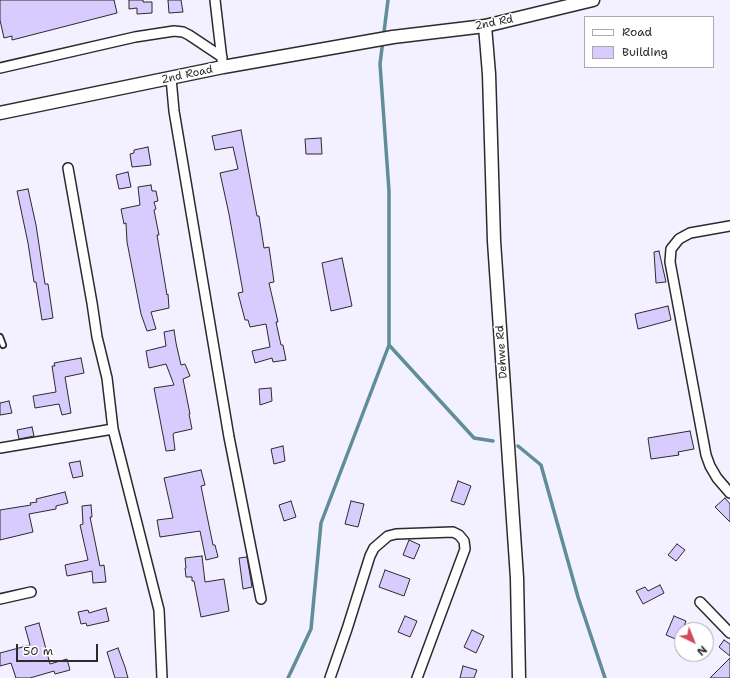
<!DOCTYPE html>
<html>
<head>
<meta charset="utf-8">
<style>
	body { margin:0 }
	#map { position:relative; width:730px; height:678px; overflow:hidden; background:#f3f0ff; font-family:"Shantell Sans",sans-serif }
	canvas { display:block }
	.legend { position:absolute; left:584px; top:16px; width:130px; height:52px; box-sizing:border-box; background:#fff; border:1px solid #aaa; margin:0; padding:5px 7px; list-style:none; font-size:12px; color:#2b2b2b }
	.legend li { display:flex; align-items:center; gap:8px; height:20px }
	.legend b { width:20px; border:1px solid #aaa }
	.north { position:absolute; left:674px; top:622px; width:40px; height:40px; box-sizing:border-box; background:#fff; border:1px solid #aaa; border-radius:50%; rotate:137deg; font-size:11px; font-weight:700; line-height:16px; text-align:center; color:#2b2b2b }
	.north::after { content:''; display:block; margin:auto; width:14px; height:18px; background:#d1495b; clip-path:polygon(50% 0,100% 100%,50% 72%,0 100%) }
	.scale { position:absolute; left:16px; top:644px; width:82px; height:18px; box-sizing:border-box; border:2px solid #2b2b2b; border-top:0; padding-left:5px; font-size:12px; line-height:14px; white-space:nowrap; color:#2b2b2b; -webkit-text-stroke:3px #fff; paint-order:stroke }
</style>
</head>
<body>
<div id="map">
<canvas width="730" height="678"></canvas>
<ul class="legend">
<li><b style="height:5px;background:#fff"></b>Road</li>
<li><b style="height:11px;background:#d8ccfe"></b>Building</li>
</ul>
<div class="north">N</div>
<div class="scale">50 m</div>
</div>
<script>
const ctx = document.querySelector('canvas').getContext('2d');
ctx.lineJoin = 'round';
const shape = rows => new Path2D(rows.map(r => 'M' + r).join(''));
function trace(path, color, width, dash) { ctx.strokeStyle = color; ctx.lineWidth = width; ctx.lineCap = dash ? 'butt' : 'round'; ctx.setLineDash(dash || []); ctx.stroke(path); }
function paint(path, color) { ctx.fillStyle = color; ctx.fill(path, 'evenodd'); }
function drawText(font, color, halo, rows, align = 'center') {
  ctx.font = font + ' "Shantell Sans",sans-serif'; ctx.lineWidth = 3; ctx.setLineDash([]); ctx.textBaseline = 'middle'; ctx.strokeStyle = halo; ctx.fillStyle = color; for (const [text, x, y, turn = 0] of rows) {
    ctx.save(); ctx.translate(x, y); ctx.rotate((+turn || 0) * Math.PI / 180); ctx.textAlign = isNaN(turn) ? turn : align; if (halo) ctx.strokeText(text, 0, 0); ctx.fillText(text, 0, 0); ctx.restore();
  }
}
trace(shape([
	[389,345,474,438,493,441],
	[518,446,541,465,578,597,605,678],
	[288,678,311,629,321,523,389,345,389,191,380,64,388,0]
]), '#5f8d98', 3.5);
const building = shape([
	[0,0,114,0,117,13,12,40,12,36,4,38,0,20,0,0],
	[129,0,143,0,143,2,152,2,152,13,137,14,137,8,129,9,129,0],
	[168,0,181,0,183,12,169,13,168,0],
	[241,130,257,216,259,216,264,248,269,247,274,282,269,283,278,322,276,322,281,345,283,345,286,360,273,362,272,358,255,363,252,351,270,347,266,324,250,327,248,320,245,320,238,293,243,292,229,214,220,173,238,169,233,147,215,150,212,136,241,130],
	[321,138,322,154,306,154,305,139,321,138],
	[148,147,151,165,132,167,130,154,134,153,134,150,148,147],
	[128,172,131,187,119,189,116,175,128,172],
	[151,185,152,191,156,191,158,201,154,202,156,209,154,210,159,235,157,235,167,295,168,294,169,308,151,312,156,329,147,331,141,314,127,242,126,223,124,224,121,209,140,205,138,187,151,185],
	[28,189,36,225,45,284,48,284,53,318,42,320,36,282,34,282,28,243,17,191,28,189],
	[659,251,666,282,656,283,654,252,659,251],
	[342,258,352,306,331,311,322,263,342,258],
	[668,306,671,320,638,329,635,314,668,306],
	[174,330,176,343,181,365,185,364,190,376,183,379,190,414,189,414,192,429,174,433,173,434,175,450,166,451,154,388,174,385,166,364,149,368,146,351,166,346,164,332,174,330],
	[81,358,84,373,65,377,71,413,62,415,59,404,35,408,33,396,56,392,52,366,55,366,54,363,81,358],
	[271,388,272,401,260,405,259,389,271,388],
	[9,401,12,413,0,415,0,403,9,401],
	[32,427,34,436,19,439,17,430,32,427],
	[690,431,694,449,678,452,679,455,651,459,648,438,690,431],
	[283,446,285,461,274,464,271,449,283,446],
	[80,461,83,476,73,478,69,463,80,461],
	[201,470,205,485,201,486,205,506,213,545,215,545,218,557,206,560,200,531,160,537,157,520,173,518,164,478,201,470],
	[458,481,471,486,464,505,451,501,458,481],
	[65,492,68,503,56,506,56,509,29,514,33,532,0,540,0,510,31,505,30,503,37,502,36,499,65,492],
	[725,498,730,504,730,522,715,507,725,498],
	[291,501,296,517,284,521,279,505,291,501],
	[351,501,364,504,358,527,345,524,351,501],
	[91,505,92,517,90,517,100,566,104,565,106,582,93,583,92,571,67,576,65,565,88,560,80,525,83,524,82,506,91,505],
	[409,540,420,545,414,559,403,555,409,540],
	[677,544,685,550,676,561,668,555,677,544],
	[202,556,205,582,224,579,229,611,201,617,194,581,192,581,192,577,186,577,185,568,186,568,185,558,202,556],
	[247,557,252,587,243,589,239,558,247,557],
	[385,570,410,579,404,596,379,587,385,570],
	[660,585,664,593,643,604,636,591,645,587,648,591,660,585],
	[106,608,109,621,87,626,86,623,81,624,78,612,88,610,89,613,106,608],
	[405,616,417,621,410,637,398,632,405,616],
	[674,616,686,621,678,640,666,635,674,616],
	[39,623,50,664,67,659,70,670,55,674,54,671,30,678,16,678,11,663,0,666,0,653,30,645,25,627,39,623],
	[472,630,484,636,476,653,464,647,472,630],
	[724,640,730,644,730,656,719,647,724,640],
	[118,648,125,667,128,678,115,678,107,652,118,648],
	[730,658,730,678,710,678,730,658],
	[463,666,477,670,474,678,460,678,463,666]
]);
paint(building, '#d8ccfe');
trace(building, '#2b2b2b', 1);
const lane = shape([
	[0,337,3,345]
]);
const street = shape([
	[215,0,222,60],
	[0,68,135,37,174,31,183,32,189,35,222,57],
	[171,78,174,111,229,437,261,599],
	[68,168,92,303,97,337,107,378,113,429,159,610,162,678],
	[730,226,690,233,679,239,671,249,670,262,706,455,710,466,717,478,730,493],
	[0,448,113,429],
	[0,599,31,592],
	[700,602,730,633],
	[330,678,347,629,370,556,374,548,388,536,396,534,453,532,459,535,464,541,465,549,417,678]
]);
const secondary = shape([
	[485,26,489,74,494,241,517,578,519,678],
	[0,113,223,67,393,37,485,26,593,0]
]);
trace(lane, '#2b2b2b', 8);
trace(street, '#2b2b2b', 12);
trace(secondary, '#2b2b2b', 15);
trace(lane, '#fff', 4.5);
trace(street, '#fff', 9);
trace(secondary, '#fff', 12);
drawText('11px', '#2b2b2b', '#fff', [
	["2nd Rd",494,23,-11],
	["2nd Road",187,75,-12],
	["Dehwe Rd",502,352,-94]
]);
</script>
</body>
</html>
